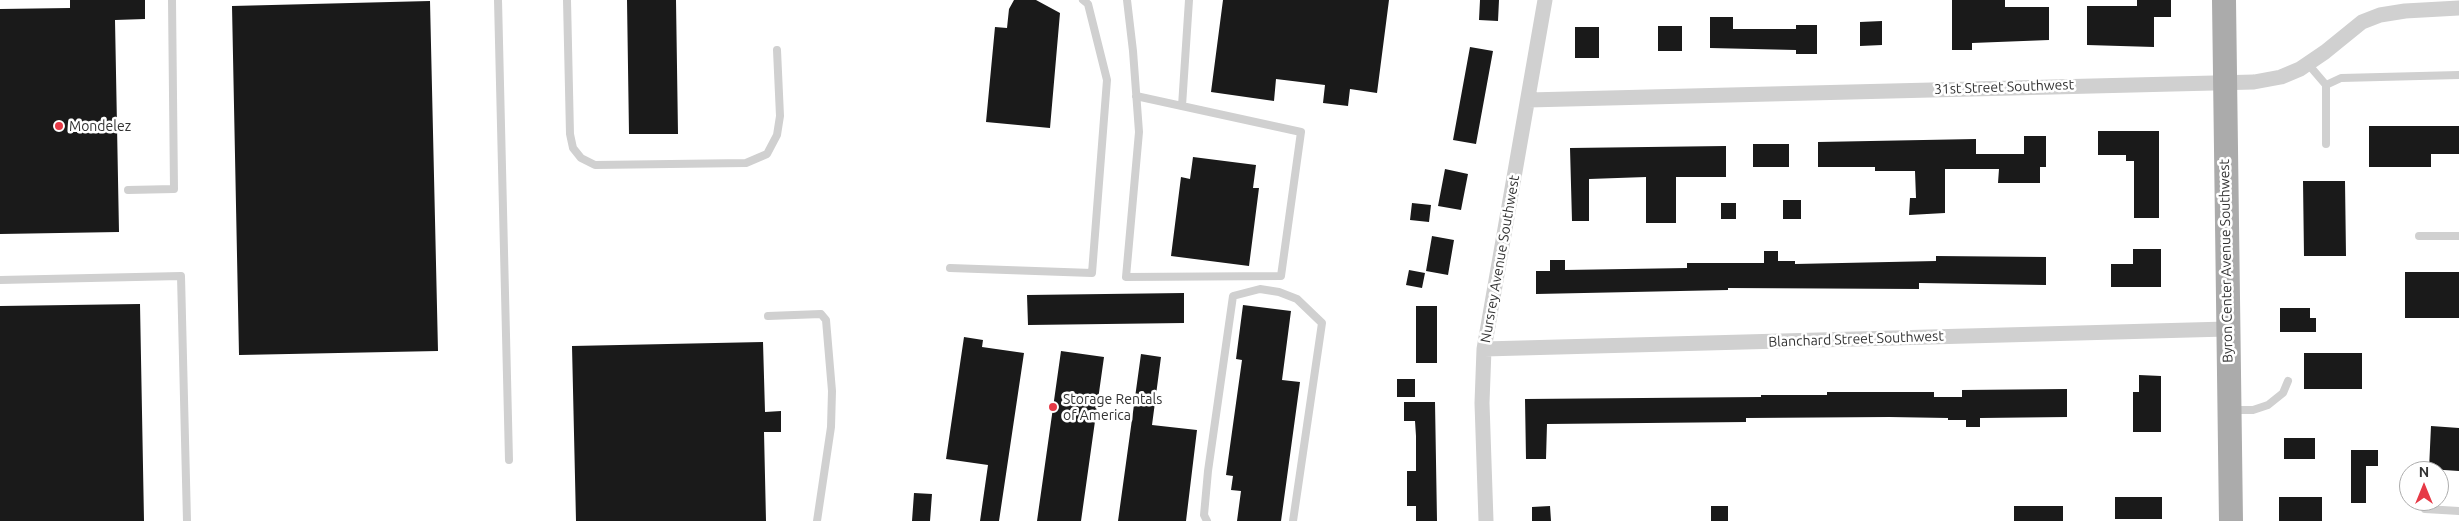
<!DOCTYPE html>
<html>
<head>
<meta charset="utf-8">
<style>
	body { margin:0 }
	#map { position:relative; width:2459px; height:521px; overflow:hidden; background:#fff; font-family:Ubuntu,sans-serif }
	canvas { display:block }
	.north { position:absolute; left:2399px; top:461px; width:50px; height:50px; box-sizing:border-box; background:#fff; border:1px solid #adadad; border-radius:50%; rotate:0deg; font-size:14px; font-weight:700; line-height:20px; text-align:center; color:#333 }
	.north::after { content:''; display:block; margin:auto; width:18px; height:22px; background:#e63946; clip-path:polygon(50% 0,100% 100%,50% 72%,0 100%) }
</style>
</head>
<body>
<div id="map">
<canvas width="2459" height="521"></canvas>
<div class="north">N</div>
</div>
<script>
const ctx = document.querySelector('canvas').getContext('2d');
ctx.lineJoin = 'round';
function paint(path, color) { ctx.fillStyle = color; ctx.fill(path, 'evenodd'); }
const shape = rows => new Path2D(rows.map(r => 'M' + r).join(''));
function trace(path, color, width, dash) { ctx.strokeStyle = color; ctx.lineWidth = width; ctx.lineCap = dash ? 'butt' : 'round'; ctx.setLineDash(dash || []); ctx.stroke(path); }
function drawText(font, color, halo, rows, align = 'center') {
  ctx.font = font + ' Ubuntu,sans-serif'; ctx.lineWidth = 5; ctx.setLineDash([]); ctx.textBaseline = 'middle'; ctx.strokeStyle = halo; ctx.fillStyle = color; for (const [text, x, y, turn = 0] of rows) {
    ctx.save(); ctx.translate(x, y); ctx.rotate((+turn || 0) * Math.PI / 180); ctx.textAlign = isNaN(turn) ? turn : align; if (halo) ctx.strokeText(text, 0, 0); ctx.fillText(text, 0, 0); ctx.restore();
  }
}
paint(shape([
	[70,0,145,0,145,19,115,20,119,232,0,234,0,9,70,8],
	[627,0,676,0,678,134,629,134],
	[1014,0,1036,0,1060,13,1050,128,986,122,995,27,1007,28,1009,9],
	[1223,0,1389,0,1377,93,1350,89,1348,106,1323,103,1325,85,1276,79,1274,101,1211,92],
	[1480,0,1499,0,1498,21,1479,20],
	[1952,0,2005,0,2005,7,2049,7,2049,40,1972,43,1972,50,1952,50],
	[2137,0,2171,0,2171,17,2154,17,2154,47,2087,45,2087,6,2137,6],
	[430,1,438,351,239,355,232,6],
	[1710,17,1733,17,1733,29,1796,29,1796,25,1817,25,1817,54,1796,54,1796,50,1710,48],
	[1882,21,1882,45,1860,46,1860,22],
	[1658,26,1682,26,1682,51,1658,51],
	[1575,27,1599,27,1599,58,1575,58],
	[1470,47,1493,51,1476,144,1453,140],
	[2369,126,2459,126,2459,154,2431,154,2431,167,2369,167],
	[2098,131,2159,131,2159,218,2134,218,2134,161,2126,161,2126,155,2098,155],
	[2024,136,2046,136,2046,167,2040,167,2040,183,1998,183,1999,169,1945,169,1945,213,1909,215,1910,198,1916,198,1915,171,1875,171,1875,167,1818,167,1818,142,1976,139,1976,154,2024,154],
	[1753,144,1789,144,1789,167,1753,167],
	[1726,146,1726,177,1676,177,1676,223,1646,223,1646,177,1589,179,1589,221,1572,221,1570,148],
	[1193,157,1256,165,1253,188,1259,188,1249,266,1171,256,1181,177,1190,179],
	[1445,169,1468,174,1461,210,1438,206],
	[2303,181,2345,181,2346,256,2304,256],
	[1783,200,1801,200,1801,219,1783,219],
	[1412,203,1431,205,1429,222,1410,220],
	[1721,203,1736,203,1736,219,1721,219],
	[1432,236,1454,240,1448,275,1426,271],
	[2133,249,2161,249,2161,287,2111,287,2111,264,2133,264],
	[1764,251,1778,251,1778,261,1795,261,1795,264,1936,261,1936,256,2046,257,2046,285,1919,283,1919,289,1728,288,1728,290,1536,294,1536,271,1550,271,1550,260,1565,260,1565,270,1687,268,1687,263,1764,263],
	[1409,270,1425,273,1422,288,1406,285],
	[2405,272,2459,272,2459,318,2405,318],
	[1184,293,1184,323,1028,325,1027,295],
	[140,304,144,521,0,521,0,306],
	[1243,305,1291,311,1282,380,1300,382,1281,521,1237,521,1241,491,1231,490,1233,476,1226,475,1242,360,1236,359],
	[1416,306,1437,306,1437,363,1416,363],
	[2280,308,2310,308,2310,318,2316,318,2316,332,2280,332],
	[964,337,983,340,982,347,1024,353,999,521,980,521,988,465,946,459],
	[763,342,765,412,781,411,781,432,764,432,766,521,576,521,572,346],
	[1061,351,1104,357,1081,521,1037,521],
	[2304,353,2362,353,2362,389,2304,389],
	[1141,354,1161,357,1152,425,1197,430,1186,521,1118,521],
	[2139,375,2161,376,2161,432,2133,432,2133,392,2139,392],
	[1397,379,1415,379,1415,397,1397,397],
	[2067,389,2067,417,1980,418,1980,427,1966,427,1966,420,1948,420,1948,418,1889,417,1746,418,1746,422,1547,424,1546,459,1526,459,1525,399,1761,397,1761,395,1827,395,1827,392,1934,392,1934,397,1962,397,1962,390],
	[1404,402,1435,402,1437,521,1416,521,1416,506,1407,506,1407,471,1416,471,1416,436,1415,421,1404,421],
	[2431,426,2459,428,2459,471,2429,469],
	[2284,438,2315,438,2315,459,2284,459],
	[2351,450,2378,450,2378,466,2366,466,2366,503,2351,503],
	[914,493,932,494,930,521,912,521],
	[2115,497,2162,497,2162,519,2115,519],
	[2279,497,2322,497,2322,521,2279,521],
	[1550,506,1551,521,1532,521,1532,507],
	[1711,506,1728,506,1728,521,1711,521],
	[2014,506,2063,506,2063,521,2014,521]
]), '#1a1a1a');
trace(shape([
	[498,0,509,460],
	[567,0,570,134,573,148,581,158,595,165,746,163,767,154,777,135,780,116,777,50],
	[1127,0,1133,51,1139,132,1126,277,1281,276,1301,132,1136,96],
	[2308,64,2326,85,2326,144],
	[2326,85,2341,78,2459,75],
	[1182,106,1189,0],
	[128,190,174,189,172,0],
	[2419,236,2459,236],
	[950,268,1092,273,1107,80,1088,4,1083,0],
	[0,280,181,276,187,521],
	[768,316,821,314,826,320,832,391,831,427,817,521],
	[2233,410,2253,410,2268,405,2283,393,2288,381],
	[2425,509,2459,511],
	[1207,521,1204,515,1208,471,1233,296,1260,289,1279,292,1297,299,1322,323,1293,521]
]), '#d0d0d0', 8);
trace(shape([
	[1528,100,2254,82,2281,77,2300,69,2325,52,2362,22,2380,15,2405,11,2459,8],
	[1484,349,2227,329],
	[1486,521,1482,403,1484,349,1545,0]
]), '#d0d0d0', 15);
trace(shape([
	[2224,0,2231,521]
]), '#ababab', 24);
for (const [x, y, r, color] of [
	[59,126,5,"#e63946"],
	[1053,407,5,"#e63946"]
]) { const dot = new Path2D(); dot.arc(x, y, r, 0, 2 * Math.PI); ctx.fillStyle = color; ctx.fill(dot); trace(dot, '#fff', 2); }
drawText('14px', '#333', '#fff', [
	["31st Street Southwest",2004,87,-2],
	["Nursrey Avenue Southwest",1500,259,-80],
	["Byron Center Avenue Southwest",2226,261,-91],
	["Blanchard Street Southwest",1856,339,-2]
]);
drawText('14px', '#333', '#fff', [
	["Mondelez",69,126],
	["Storage Rentals",1063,399],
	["of America",1063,415]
], 'left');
</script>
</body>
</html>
